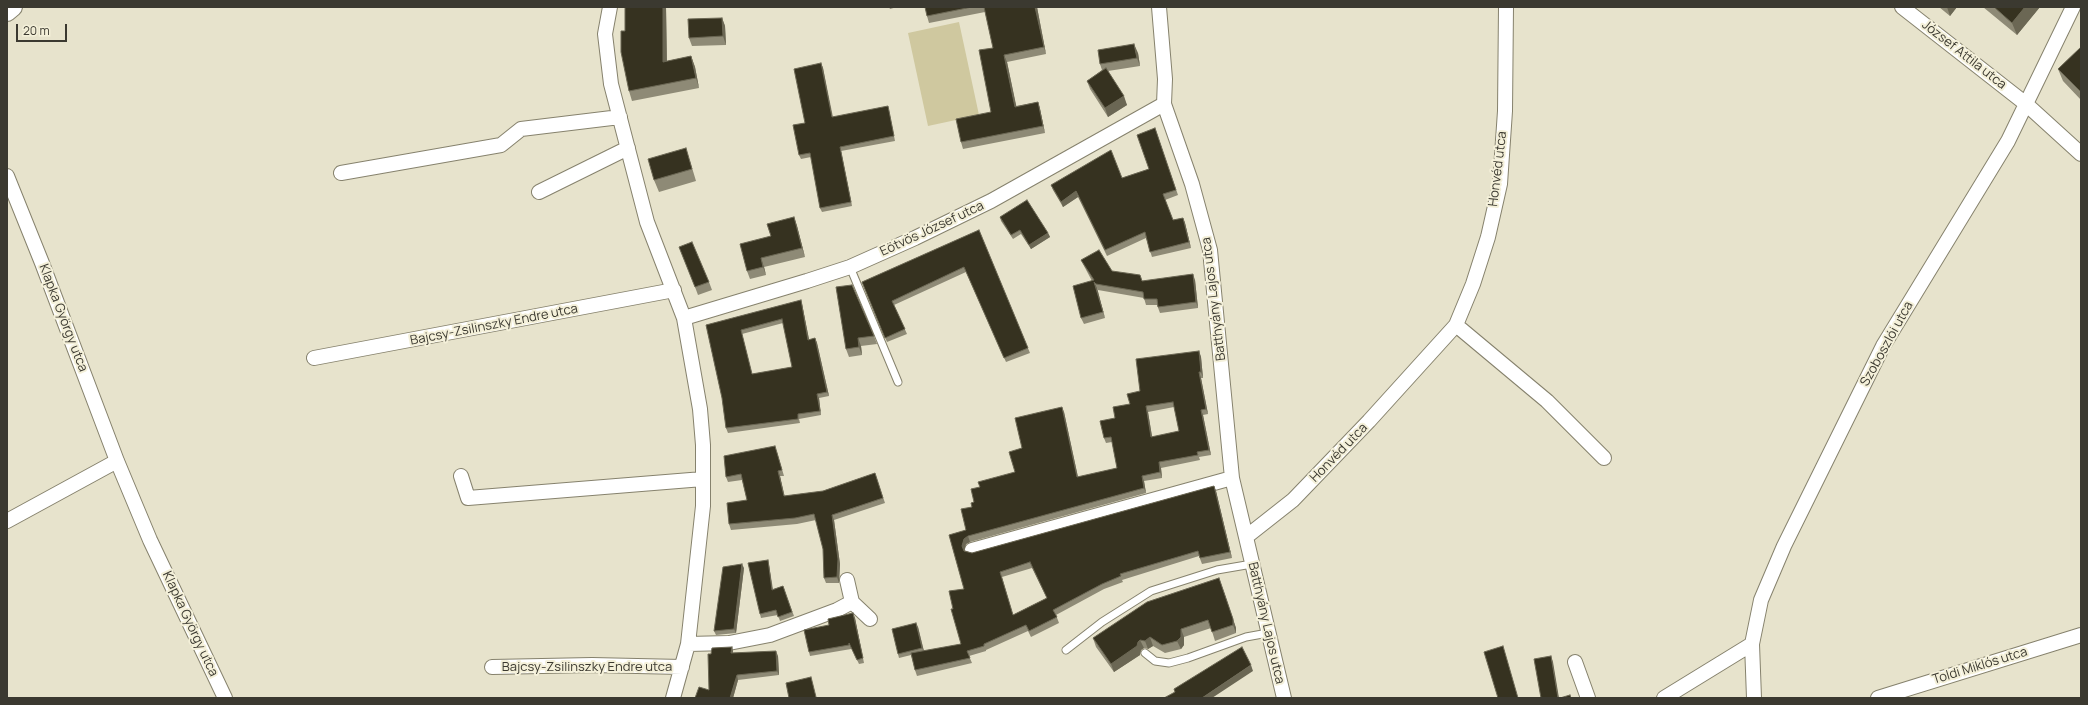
<!DOCTYPE html>
<html>
<head>
<meta charset="utf-8">
<style>
	body { margin:0 }
	#map { position:relative; width:2088px; height:705px; overflow:hidden; background:#e7e3cc; font-family:Manrope,sans-serif }
	canvas { display:block }
	.frame { position:absolute; inset:0; border:8px solid #3b3930; pointer-events:none }
	.scale { position:absolute; left:16px; top:24px; width:51px; height:18px; box-sizing:border-box; border:2px solid #3b3930; border-top:0; padding-left:5px; font-size:12px; line-height:14px; white-space:nowrap; color:#3b3930; -webkit-text-stroke:3px #f4f0d9; paint-order:stroke }
</style>
</head>
<body>
<div id="map">
<canvas width="2088" height="705"></canvas>
<div class="frame"></div>
<div class="scale">20 m</div>
</div>
<script>
const ctx = document.querySelector('canvas').getContext('2d');
ctx.lineJoin = 'round';
function paint(path, color) { ctx.fillStyle = color; ctx.fill(path, 'evenodd'); }
const shape = rows => new Path2D(rows.map(r => 'M' + r).join(''));
function trace(path, color, width, dash) { ctx.strokeStyle = color; ctx.lineWidth = width; ctx.lineCap = dash ? 'butt' : 'round'; ctx.setLineDash(dash || []); ctx.stroke(path); }
function drawText(font, color, halo, rows, align = 'center') {
  ctx.font = font + ' Manrope,sans-serif'; ctx.lineWidth = 4; ctx.setLineDash([]); ctx.textBaseline = 'middle'; ctx.strokeStyle = halo; ctx.fillStyle = color; for (const [text, x, y, turn = 0] of rows) {
    ctx.save(); ctx.translate(x, y); ctx.rotate((+turn || 0) * Math.PI / 180); ctx.textAlign = isNaN(turn) ? turn : align; if (halo) ctx.strokeText(text, 0, 0); ctx.fillText(text, 0, 0); ctx.restore();
  }
}
paint(shape([
	[959,22,979,115,928,126,908,33]
]), '#cfc89f');
const service = shape([
	[850,267,898,382],
	[1066,650,1102,622,1151,591,1217,570,1252,564],
	[1145,653,1155,661,1169,663,1188,658,1246,637,1268,633]
]);
const minor = shape([
	[610,7,605,34,611,84,647,222,684,318,700,409,703,445,703,506,688,644,673,698],
	[1159,7,1165,79,1164,104,1192,184,1210,250,1232,478,1284,698],
	[1902,7,2026,104,2081,154],
	[341,173,501,145,521,129,620,117],
	[7,176,42,263,117,461,150,540,225,698],
	[539,192,628,148],
	[684,318,807,281,850,267,915,238,991,201,1164,104],
	[1456,325,1547,401,1604,458],
	[314,358,674,290],
	[461,476,468,498,703,479],
	[7,521,117,461],
	[1246,537,1293,500,1369,421,1456,325,1473,284,1488,237,1500,184,1505,111,1506,7],
	[972,550,1232,478],
	[852,602,870,619],
	[688,644,729,643,770,635,837,610,852,602,847,580],
	[1575,662,1588,698],
	[492,667,592,665,682,667],
	[1664,698,1752,644],
	[1754,698,1752,644,1761,600,1784,546,1883,346,2008,141,2073,7],
	[1878,698,2081,635]
]);
const tertiary = shape([
	[7,12,13,7]
]);
trace(service, '#86826d', 9);
trace(minor, '#86826d', 16);
trace(tertiary, '#86826d', 20);
trace(service, '#fff', 7);
trace(minor, '#fff', 14);
trace(tertiary, '#fff', 18);
paint(shape([
	[625,7,666,7,667,61,691,56,695,67,699,88,632,101,629,91,625,31],
	[889,7,897,7,890,9],
	[925,7,1037,7,1046,54,1007,62,1016,106,1038,102,1040,109,1045,133,963,149,961,142,991,112,993,48,985,12,929,23,927,16],
	[1939,7,1957,7,1950,16],
	[1983,7,2040,7,2017,35],
	[722,18,725,26,726,45,692,46,689,38],
	[2081,47,2081,100,2063,81,2058,69],
	[1138,53,1140,66,1108,71,1127,105,1108,117,1090,89,1087,81,1102,70,1100,64],
	[821,63,823,68,833,117,889,110,895,141,841,151,852,206,822,212,820,208,811,157,801,159,799,155],
	[1155,128,1178,195,1165,200,1173,220,1183,218,1185,223,1191,248,1152,257,1146,238,1107,256,1078,197,1063,207,1053,190,1051,185,1122,178,1149,169],
	[690,161,696,181,659,192,654,180],
	[794,217,797,226,805,257,764,267,766,275,750,279,747,271,771,236],
	[1000,217,1048,233,1050,237,1031,249,1021,234,1013,239,1001,221],
	[979,230,1030,353,1006,362,966,272,894,305,907,334,887,342,862,282],
	[683,255,709,282,712,290,698,295],
	[1081,260,1112,271,1143,281,1195,280,1198,308,1160,313,1157,305,1146,305,1144,298,1098,290,1097,288,1105,318,1084,324,1081,318,1092,281,1084,266],
	[836,287,874,336,877,344,861,346,862,355,849,357,846,349],
	[801,300,802,304,809,340,815,338,817,343,829,396,819,398,821,415,799,419,800,423,728,433,726,428,722,398,706,325],
	[783,323,792,367,752,374,742,334],
	[1199,351,1201,357,1203,378,1201,378,1208,414,1203,415,1211,455,1199,457,1200,460,1161,468,1162,478,1144,481,1146,493,970,542,966,544,964,550,972,553,1214,486,1216,491,1232,558,1202,564,1199,556,1122,580,1123,582,1104,589,1056,615,1059,623,1031,637,1028,631,986,650,986,651,969,656,972,663,917,676,915,670,911,655,899,658,898,654,918,627,924,651,961,644,953,609,964,589,949,535,966,530,972,507,980,487,1015,472,1022,448,1064,412,1078,477,1117,468,1112,442,1106,443,1104,438,1115,418,1130,404,1140,391],
	[1174,407,1179,431,1152,437,1148,412],
	[1032,568,1047,598,1013,615,1002,577],
	[777,452,784,476,780,476,784,496,823,491,875,473,885,503,834,520,840,564,839,583,826,583,824,578,823,549,816,520,797,524,731,530,729,524,747,500,742,480,728,482,726,477],
	[768,560,769,565,773,589,783,586,794,616,780,621,778,615,761,618,760,614],
	[744,568,736,633,716,635,714,631],
	[1219,578,1236,628,1236,633,1215,641,1211,628,1184,637,1184,645,1181,649,1165,653,1153,646,1148,649,1144,648,1141,650,1140,655,1114,672,1096,647,1093,638],
	[855,618,864,663,859,664,851,647,851,649,810,656,809,652,829,625],
	[732,647,733,651,733,653,778,656,779,675,738,680,733,698,695,698,709,690,711,654]
]), '#8e8a76');
paint(shape([
	[663,7,666,7,667,72,663,62],
	[1035,7,1037,7,1046,54,1044,47],
	[1947,7,1957,7,1950,16],
	[2025,7,2040,7,2017,35,2012,23],
	[722,18,725,26,726,45,723,36],
	[1134,44,1138,53,1140,66,1137,58],
	[1004,55,1007,62,1018,114,1015,107],
	[691,56,695,67,699,88,696,78],
	[821,63,823,68,833,121,832,117],
	[1124,96,1127,105,1108,117,1105,108],
	[1038,102,1040,109,1045,133,1043,126],
	[840,147,841,151,852,206,851,202],
	[1076,191,1078,197,1063,207,1061,202],
	[794,217,797,226,805,257,802,248],
	[1183,218,1185,223,1191,248,1189,242],
	[1048,233,1050,237,1031,249,1029,245],
	[761,258,764,267,766,275,763,267],
	[1193,274,1195,280,1198,308,1196,302],
	[1094,282,1097,288,1105,318,1103,312],
	[801,300,802,304,810,344,808,340],
	[815,338,817,343,829,396,827,392],
	[858,338,861,346,862,355,859,347],
	[1199,351,1201,357,1203,378,1201,372],
	[1199,372,1201,378,1208,414,1206,409],
	[817,394,819,398,821,415,820,411],
	[1146,406,1148,412,1153,442,1151,437],
	[1062,407,1064,412,1079,482,1077,477],
	[1201,410,1203,415,1211,455,1209,450],
	[1159,462,1161,468,1162,478,1160,472],
	[778,471,780,476,786,502,784,496],
	[1142,476,1144,481,1146,493,1144,488],
	[1214,486,1216,491,1232,558,1230,552],
	[832,515,834,520,840,564,839,583,837,577],
	[968,536,970,542,966,544,964,552,962,546,964,539],
	[768,560,769,565,773,594,772,590],
	[742,564,744,568,736,633,734,629],
	[1222,586,1236,628,1236,633,1233,625],
	[853,613,855,618,864,663,863,658],
	[916,623,918,627,924,652,922,648],
	[1181,629,1184,637,1184,645,1181,649,1177,641],
	[1150,637,1153,646,1148,649,1145,641],
	[1140,640,1144,648,1141,650,1140,655,1114,672,1111,664],
	[732,647,733,651,732,658,731,653],
	[776,651,778,656,779,675,777,671],
	[1551,656,1553,662,1559,698,1558,698],
	[1251,665,1253,671,1212,698,1202,698],
	[737,675,738,680,733,698,730,698]
]), '#6b6754');
const building = shape([
	[625,7,663,7,663,62,691,56,696,78,629,91,621,52,621,31,625,31,625,7],
	[925,7,972,7,927,16,925,7],
	[984,7,1035,7,1044,47,1004,55,1015,107,1038,102,1043,126,961,142,956,119,991,112,979,50,993,48,984,7],
	[1994,7,2025,7,2012,23,1994,7],
	[722,18,723,36,689,38,688,19,722,18],
	[1134,44,1137,58,1100,64,1098,50,1134,44],
	[2081,47,2081,92,2058,69,2081,47],
	[821,63,832,117,888,106,894,136,840,147,851,202,820,208,810,153,799,155,793,125,805,123,794,69,821,63],
	[1106,68,1124,96,1105,108,1087,81,1106,68],
	[1155,128,1176,190,1163,194,1173,220,1183,218,1189,242,1150,252,1145,232,1105,250,1076,191,1061,202,1051,185,1111,150,1122,178,1149,169,1137,135,1155,128],
	[686,148,692,169,654,180,648,159,686,148],
	[1027,200,1048,233,1029,245,1020,230,1011,235,1000,217,1027,200],
	[794,217,802,248,761,258,763,267,747,271,740,244,771,236,767,224,794,217],
	[979,230,1028,348,1004,358,964,267,892,301,905,329,885,338,862,282,979,230],
	[692,242,709,282,695,287,679,247,692,242],
	[1099,250,1112,271,1140,275,1142,281,1193,274,1196,302,1158,307,1157,299,1144,299,1143,292,1096,284,1094,282,1103,312,1081,318,1073,286,1094,280,1081,260,1099,250],
	[852,285,874,336,858,338,859,347,846,349,836,287,852,285],
	[801,300,808,340,815,338,827,392,817,394,820,411,798,414,798,419,726,428,722,398,706,325,801,300],
	[782,319,792,367,752,374,741,330,782,319],
	[1199,351,1201,372,1199,372,1206,409,1201,410,1209,450,1197,452,1198,455,1159,462,1160,472,1142,476,1144,488,968,536,964,539,962,546,964,551,972,553,1214,486,1230,552,1200,558,1198,551,1120,574,1121,576,1102,584,1053,610,1057,617,1029,631,1026,625,984,644,984,646,967,651,970,658,915,670,911,653,961,644,951,609,953,609,949,591,964,589,949,535,966,530,961,509,972,507,971,503,974,502,971,489,980,487,978,482,1015,472,1009,452,1022,448,1015,418,1062,407,1077,477,1117,468,1111,437,1104,438,1100,421,1115,418,1113,407,1130,404,1127,394,1140,391,1136,359,1199,351],
	[1173,402,1179,431,1151,437,1146,406,1173,402],
	[1030,562,1047,598,1013,615,1000,572,1030,562],
	[775,446,782,470,778,471,784,496,823,491,875,473,883,498,832,515,838,559,837,577,824,578,823,549,814,514,795,518,729,524,727,503,747,500,741,474,726,477,724,456,775,446],
	[768,560,772,590,783,586,792,612,778,617,776,610,760,614,748,563,768,560],
	[742,564,734,629,714,631,723,567,742,564],
	[1219,578,1233,619,1233,625,1212,632,1208,620,1181,629,1181,637,1177,641,1162,645,1150,637,1145,641,1140,640,1138,642,1137,646,1111,664,1093,638,1147,602,1219,578],
	[853,613,863,658,857,660,849,643,849,645,809,652,804,630,829,625,828,619,853,613],
	[916,623,922,648,898,654,892,629,916,623],
	[1503,646,1518,698,1498,698,1484,652,1503,646],
	[732,647,731,653,776,651,777,671,737,675,730,698,695,698,699,687,709,690,708,654,711,654,712,648,732,647],
	[1242,647,1251,665,1202,698,1164,698,1175,692,1174,689,1242,647],
	[1551,656,1558,698,1541,698,1534,659,1551,656],
	[811,677,816,697,813,698,789,698,786,683,811,677],
	[1570,695,1571,698,1560,698,1570,695]
]);
paint(building, '#363220');
trace(building, '#6b6754', 1);
drawText('13px', '#3b3930', '#f4f0d9', [
	["József Attila utca",1964,55,38],
	["Honvéd utca",1498,169,-83],
	["Eötvös József utca",932,229,-25],
	["Batthyány Lajos utca",1214,299,-97],
	["Klapka György utca",63,318,69],
	["Bajcsy-Zsilinszky Endre utca",494,325,-11],
	["Szoboszlói utca",1887,344,-61],
	["Honvéd utca",1339,453,-46],
	["Batthyány Lajos utca",1266,623,77],
	["Klapka György utca",190,624,65],
	["Toldi Miklós utca",1980,666,-17],
	["Bajcsy-Zsilinszky Endre utca",587,667]
]);
</script>
</body>
</html>
